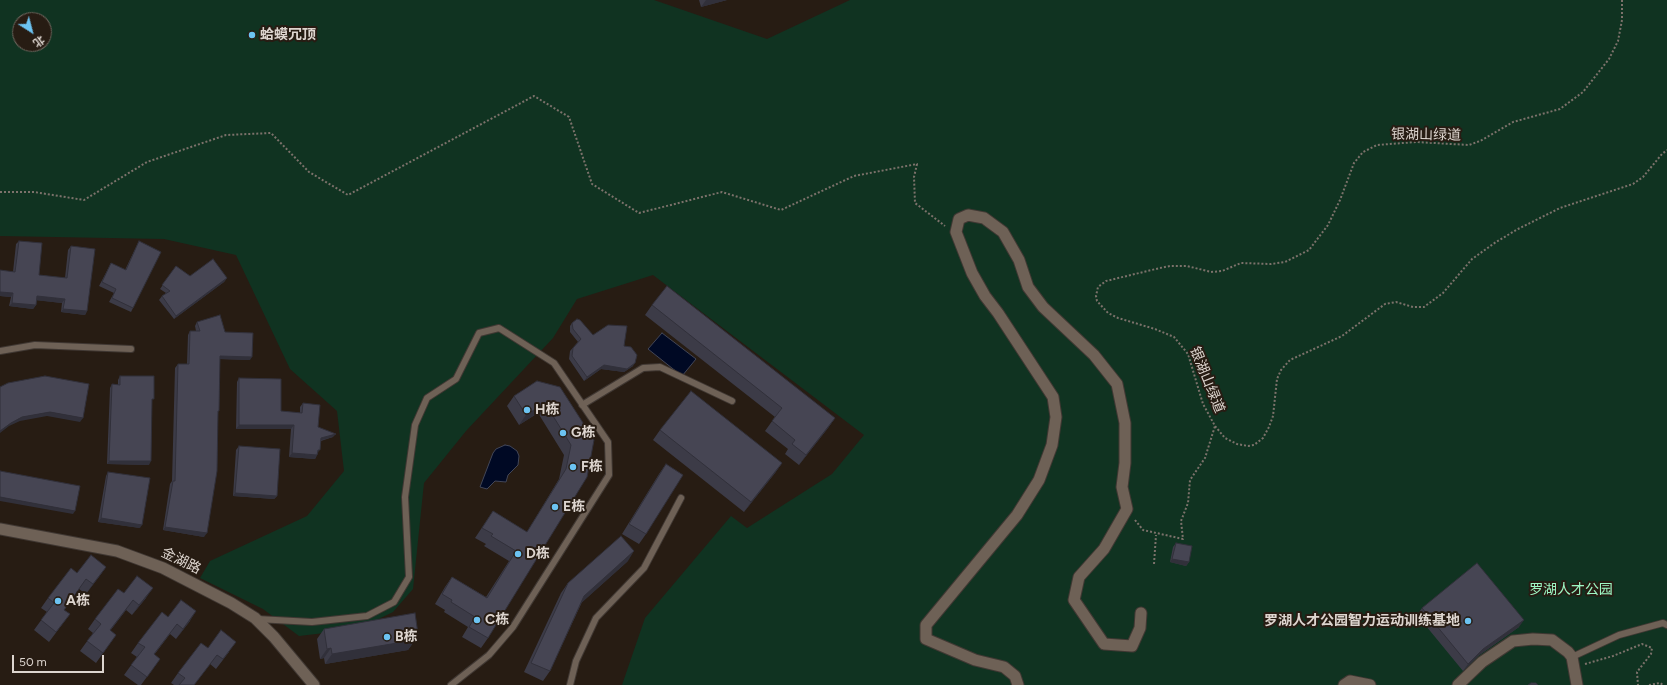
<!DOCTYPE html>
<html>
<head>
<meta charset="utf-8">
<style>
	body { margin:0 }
	#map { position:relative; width:1667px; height:685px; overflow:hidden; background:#271c13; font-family:Figtree,"Noto Sans SC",sans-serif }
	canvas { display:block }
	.north { position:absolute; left:12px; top:12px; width:40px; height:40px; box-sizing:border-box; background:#271c13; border:1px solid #70665e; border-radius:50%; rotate:144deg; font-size:11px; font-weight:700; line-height:16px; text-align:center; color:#ddd5cf }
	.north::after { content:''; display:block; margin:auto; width:14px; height:18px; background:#6cc3f2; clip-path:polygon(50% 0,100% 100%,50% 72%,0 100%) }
	.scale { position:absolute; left:12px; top:655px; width:92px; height:18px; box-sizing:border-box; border:2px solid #ddd5cf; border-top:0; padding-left:5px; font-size:12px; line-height:14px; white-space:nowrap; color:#ddd5cf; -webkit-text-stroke:3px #271c13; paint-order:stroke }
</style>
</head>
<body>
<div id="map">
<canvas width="1667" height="685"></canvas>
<div class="north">北</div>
<div class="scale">50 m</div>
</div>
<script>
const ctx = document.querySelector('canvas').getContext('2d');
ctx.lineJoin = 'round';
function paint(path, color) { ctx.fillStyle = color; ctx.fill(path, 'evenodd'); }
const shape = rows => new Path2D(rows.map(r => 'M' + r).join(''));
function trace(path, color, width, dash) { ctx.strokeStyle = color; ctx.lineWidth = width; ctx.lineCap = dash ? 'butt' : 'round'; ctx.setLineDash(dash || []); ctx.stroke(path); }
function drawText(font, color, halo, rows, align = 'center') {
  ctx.font = font + ' Figtree,"Noto Sans SC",sans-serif'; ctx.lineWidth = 4; ctx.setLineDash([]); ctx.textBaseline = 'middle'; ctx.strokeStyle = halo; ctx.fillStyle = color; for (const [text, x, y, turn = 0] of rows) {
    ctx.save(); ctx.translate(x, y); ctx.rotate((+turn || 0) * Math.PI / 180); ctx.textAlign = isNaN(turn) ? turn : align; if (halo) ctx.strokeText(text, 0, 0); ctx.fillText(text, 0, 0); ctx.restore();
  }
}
paint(shape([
	[0,0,654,0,767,39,850,0,1667,0,1667,685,622,685,645,618,731,516,747,528,832,474,864,435,653,275,577,299,553,338,466,431,424,483,413,589,393,612,358,629,299,636,263,609,200,578,210,561,307,516,344,471,337,411,290,369,236,255,164,239,0,236],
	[20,20,44,20,44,44,20,44]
]), '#103321');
const water = shape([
	[662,333,696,359,682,376,648,349,662,333],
	[505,445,510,446,517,451,519,456,518,465,508,475,506,482,495,481,487,489,480,487,493,453,496,449,505,445]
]);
paint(water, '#000924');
trace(water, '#424657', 1);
const service = shape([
	[0,351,35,345,131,349],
	[582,405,643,368,660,367,732,401],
	[257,619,312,622,367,616,394,602,409,577,405,497,415,425,427,398,456,379,479,333,499,328,554,363,608,442,609,475,513,627,489,655,451,685],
	[1572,657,1619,635,1663,623,1667,625],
	[570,685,576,661,596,618,644,568,681,498]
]);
const minor = shape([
	[0,529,117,551,163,568,231,603,255,618,274,637,314,685],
	[1018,685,1015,676,1004,667,975,660,926,639,926,625,1017,515,1039,480,1052,445,1056,417,1053,397,998,313,985,296,972,273,956,232,959,219,968,215,984,218,1003,232,1019,260,1028,287,1043,307,1094,355,1117,384,1125,423,1125,463,1122,487,1127,509,1104,549,1079,577,1074,600,1104,644,1132,646,1140,628,1141,613],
	[1344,685,1350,681,1370,685],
	[1458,685,1482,662,1513,641,1533,639,1552,640,1568,652,1572,657,1577,685]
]);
trace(service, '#403833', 8);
trace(minor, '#403833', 13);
trace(shape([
	[1622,0,1622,20,1618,41,1609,59,1583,92,1560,109,1513,122,1480,141,1469,145,1416,142,1377,145,1363,152,1354,163,1340,200,1328,225,1309,250,1285,262,1271,264,1241,263,1222,271,1211,272,1187,266,1170,266,1160,268,1106,281,1098,287,1096,296,1097,301,1108,313,1118,318,1155,329,1174,337,1188,354,1203,404,1215,426,1225,438,1237,444,1248,446,1254,445,1263,438,1269,427,1273,416,1277,379,1281,370,1290,360,1342,336,1385,304,1396,302,1413,307,1424,307,1443,293,1472,259,1496,242,1518,229,1560,208,1633,184,1643,177,1662,154,1667,150],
	[0,192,34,192,84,200,147,162,226,135,271,133,309,172,348,195,534,96,569,117,592,184,639,213,722,192,781,210,854,176,917,164,914,177,915,203,945,226],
	[1135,520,1143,530,1183,539,1181,521,1188,503,1190,480,1205,458,1215,426],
	[1154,564,1156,535],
	[1585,664,1613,656,1642,644,1652,648,1651,654,1637,672,1638,685],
	[1649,685,1660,683,1663,685]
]), '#7c726b', 2, [2, 2]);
trace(service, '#6e6156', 6);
trace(minor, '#6e6156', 11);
paint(shape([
	[699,0,727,0,701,7],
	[19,241,39,275,65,278,68,250,71,246,87,311,85,315,61,312,62,303,36,300,36,305,33,309,9,306,11,297,0,296,0,270,13,272,16,244],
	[139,241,133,308,131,312,109,302,114,293,99,286,109,267,111,263,125,270,137,245],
	[176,266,190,276,227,278,224,282,174,319,159,300,162,296,166,293,160,289],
	[652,305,835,418,828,428,799,465,785,454,788,449,765,431,775,417,645,315],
	[197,322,225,332,250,360,220,359,218,414,204,537,163,530,170,484,172,481,175,368,178,364,187,364,188,335,190,331,196,331,195,326],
	[572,323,593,335,624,346,633,366,624,372,601,369,584,381,569,359,570,351,578,342,570,332,570,326],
	[120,376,152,402,149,465,107,464,110,388,112,384,118,385,118,380],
	[239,378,281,411,300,413,300,407,303,403,318,427,333,437,321,441,318,453,315,459,289,457,291,429,236,429,237,382],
	[537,381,594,440,488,638,481,648,462,637,468,627,444,612,445,610,435,604,445,587,452,577,486,597,509,561,484,546,486,544,475,538,493,511,527,532,559,479,564,455,538,413,519,425,507,406,514,396],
	[660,430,782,463,775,473,744,512,653,440],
	[239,446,277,496,274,499,233,496,236,450],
	[666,464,646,534,639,544,622,534,659,474],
	[108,472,140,528,98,522,106,476],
	[1176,543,1189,562,1186,566,1170,562,1173,547],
	[628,561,582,602,550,671,543,681,524,672,561,593,568,583],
	[106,567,86,594,79,589,64,610,70,614,49,642,34,630,47,612,41,608,48,598,77,573],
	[124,593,146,598,132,615,126,610,110,631,116,635,96,663,80,651,93,633,88,629,95,619],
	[1422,608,1519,627,1478,656,1463,671,1417,615],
	[168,617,190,621,176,639,170,634,154,655,160,659,141,685,138,685,124,675,137,657,131,653,138,643],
	[324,629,415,640,408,650,325,664,324,658,320,659,317,639],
	[208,648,229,652,216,669,210,664,194,685,174,685,171,683,178,673]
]), '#3c3b47');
paint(shape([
	[706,0,727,0,701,7],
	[227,278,224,282,174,319,176,316],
	[0,292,13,293,11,297,0,296],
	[37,296,65,299,62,303,34,300],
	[12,303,36,305,33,309,9,306],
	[63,309,87,311,85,315,61,312],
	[220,356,252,357,250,360,218,359],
	[635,363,633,366,624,372,601,369,584,381,587,377,604,365],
	[545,403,538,413,519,425,526,415],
	[50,412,83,418,80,422,47,416,20,421,9,426,0,433,0,431,11,423,22,417],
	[835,418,828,428,799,465,806,455],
	[239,425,294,425,291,429,236,429],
	[336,434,333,437,318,441,321,438],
	[292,453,317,455,315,459,289,457],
	[109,461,151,461,149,465,107,464],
	[782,463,775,473,744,512,751,502],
	[235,493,277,496,274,499,233,496],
	[0,497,75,511,73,514,0,501],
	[101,518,142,525,140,528,98,522],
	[165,527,207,533,204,537,163,530],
	[634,551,628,561,578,606,584,596],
	[1172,559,1189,562,1186,566,1170,562],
	[106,567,99,577,86,594,93,584],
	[153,588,146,598,132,615,139,605],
	[133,600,126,610,103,640,110,630],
	[196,611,190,621,176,639,183,629],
	[1524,620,1519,627,1478,656,1463,671,1468,664,1483,649],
	[414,634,418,634,413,640,415,640,408,650,325,664,332,654],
	[331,648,324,658,320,659,327,649]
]), '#31303a');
const building = shape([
	[19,241,42,243,39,275,67,278,71,246,95,249,87,311,63,309,65,299,37,296,36,305,12,303,13,293,0,292,0,270,15,272,19,241],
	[139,241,161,252,133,308,112,298,116,289,102,282,111,263,126,270,139,241],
	[213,259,227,278,176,316,162,296,170,291,162,285,176,266,190,276,213,259],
	[667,286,835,418,806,455,792,444,795,440,772,421,782,408,652,305,667,286],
	[220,315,225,332,253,333,252,357,220,356,219,411,218,411,217,471,207,533,165,527,173,481,175,481,178,364,189,364,190,331,200,331,197,322,220,315],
	[577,319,580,320,593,335,608,325,627,326,624,346,631,347,637,355,635,363,627,369,604,365,587,377,572,356,573,348,581,339,573,329,572,323,577,319],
	[45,376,89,384,83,418,50,412,22,417,11,423,0,431,0,387,8,383,45,376],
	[120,376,154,376,154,399,152,399,151,461,109,461,112,384,120,385,120,376],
	[239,378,281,379,281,411,302,413,303,403,320,405,318,427,336,434,321,438,320,450,318,450,317,455,292,453,294,425,239,425,239,378],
	[537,381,560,387,594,440,587,477,488,638,469,627,475,617,451,602,452,600,442,594,452,577,487,598,516,551,491,536,493,534,482,528,493,511,527,532,566,469,571,445,545,403,526,415,514,396,537,381],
	[691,391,782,463,751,502,660,430,691,391],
	[239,446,280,449,277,496,235,493,239,446],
	[666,464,683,475,646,534,629,524,666,464],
	[0,471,80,486,75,511,0,497,0,471],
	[108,472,150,478,142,525,101,518,108,472],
	[621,536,634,551,584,596,550,671,531,663,568,583,621,536],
	[1176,543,1192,546,1189,562,1172,559,1176,543],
	[91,555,106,567,93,584,86,579,64,610,70,614,56,632,41,620,54,603,48,598,71,568,77,573,91,555],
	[1477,563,1524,620,1483,649,1468,664,1422,608,1477,563],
	[137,576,153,588,139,605,133,600,110,630,116,635,103,653,87,641,101,624,95,619,118,589,124,593,137,576],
	[181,600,196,611,183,629,177,624,154,654,160,659,147,677,131,665,145,647,138,643,162,612,168,617,181,600],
	[415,613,418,634,414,634,415,640,332,654,331,648,327,649,324,629,415,613],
	[221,630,236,642,223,659,217,655,194,685,179,685,185,678,178,673,201,643,208,648,221,630],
	[1531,683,1536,683,1538,685,1528,685,1531,683]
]);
paint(building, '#464553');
trace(building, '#31303a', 1);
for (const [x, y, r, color] of [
	[252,35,4,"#6cc3f2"],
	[527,410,4,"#6cc3f2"],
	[563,433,4,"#6cc3f2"],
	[573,467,4,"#6cc3f2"],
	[555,507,4,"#6cc3f2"],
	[518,554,4,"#6cc3f2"],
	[58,601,4,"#6cc3f2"],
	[477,620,4,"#6cc3f2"],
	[1468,621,4,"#6cc3f2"],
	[387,637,4,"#6cc3f2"]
]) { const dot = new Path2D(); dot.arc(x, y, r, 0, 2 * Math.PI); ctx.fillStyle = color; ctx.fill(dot); trace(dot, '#271c13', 1.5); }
drawText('bold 14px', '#ddd5cf', '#271c13', [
	["蛤蟆冗顶",260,35],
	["H栋",535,410],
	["G栋",571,433],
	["F栋",581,467],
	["E栋",563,507],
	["D栋",526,554],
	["A栋",66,601],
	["C栋",485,620],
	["罗湖人才公园智力运动训练基地",1460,621,"right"],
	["B栋",395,637]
], 'left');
drawText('14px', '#ddd5cf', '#271c13', [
	["银湖山绿道",1426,135,1],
	["银湖山绿道",1207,380,68],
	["金湖路",181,561,26]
]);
drawText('14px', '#9df7c4', '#271c13', [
	["罗湖人才公园",1571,590]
]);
</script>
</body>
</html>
